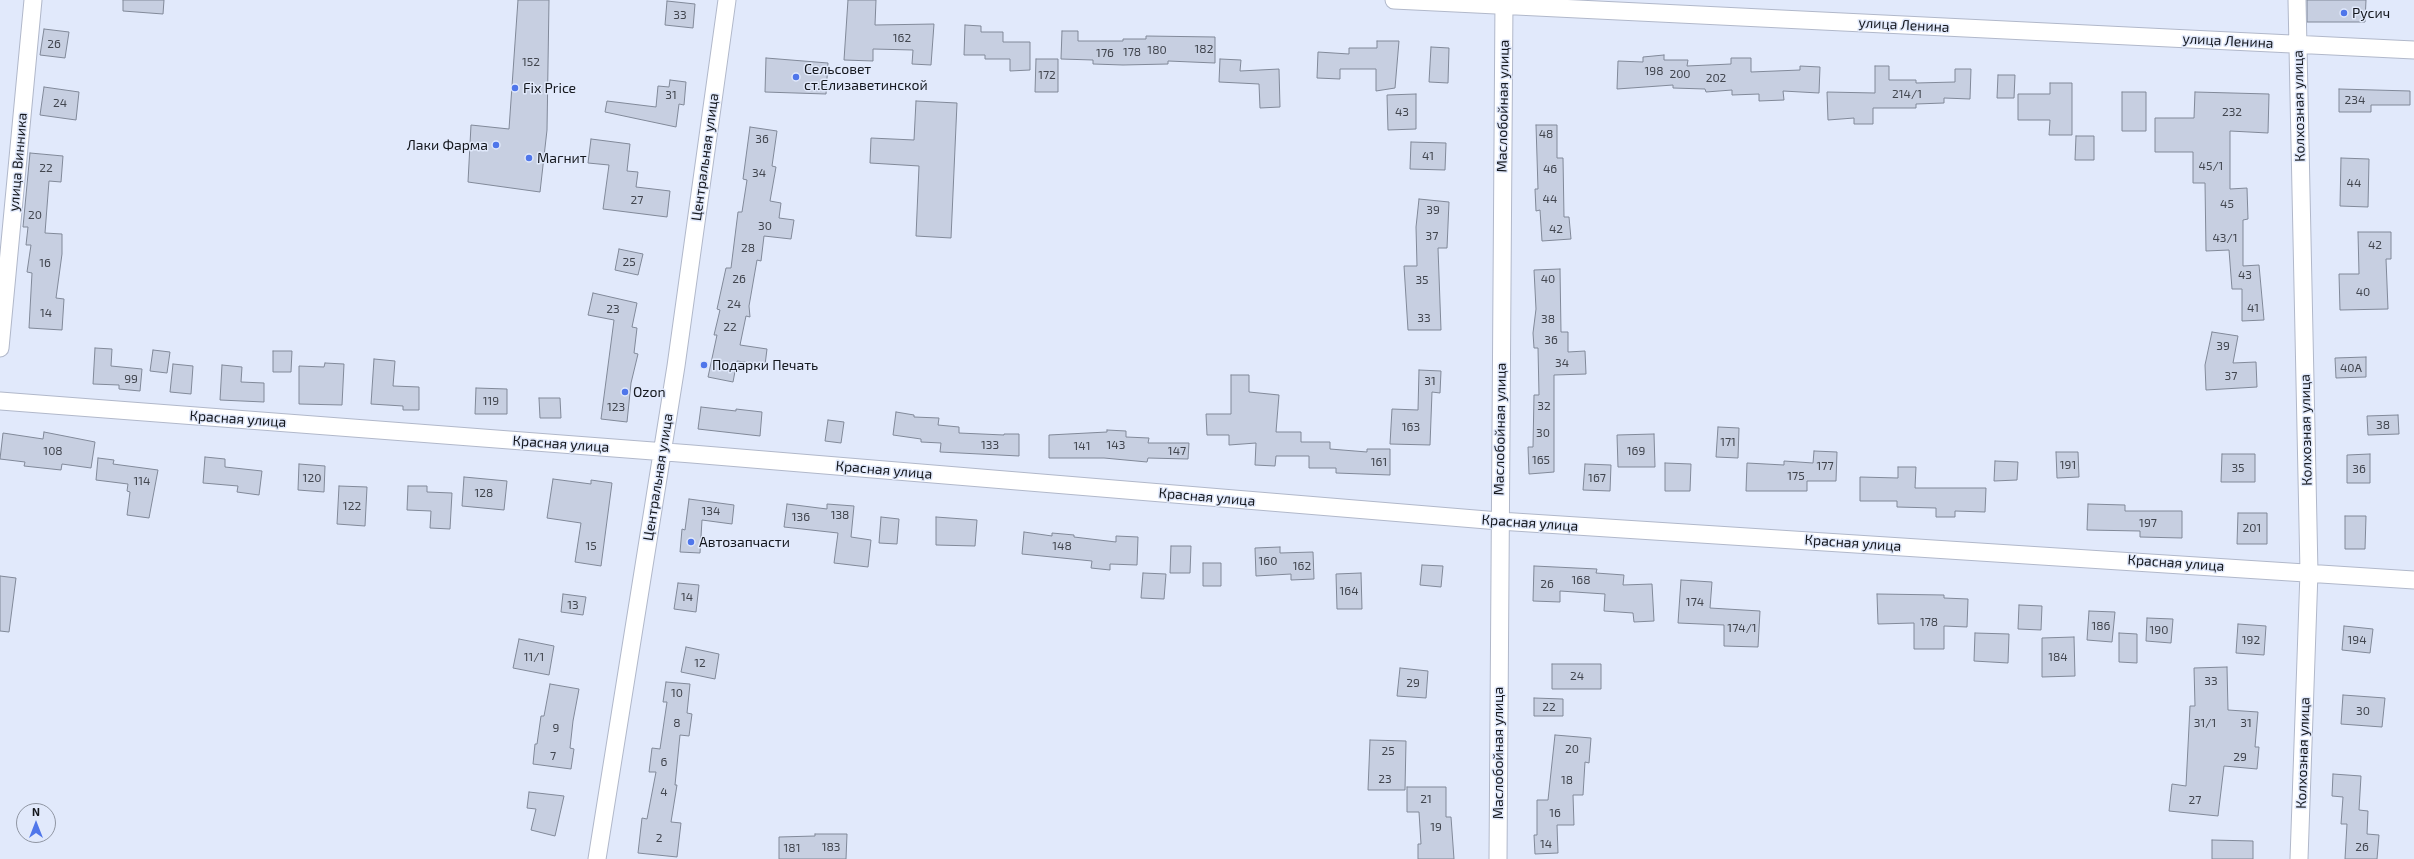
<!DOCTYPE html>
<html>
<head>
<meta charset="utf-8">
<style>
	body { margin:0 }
	#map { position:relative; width:2414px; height:859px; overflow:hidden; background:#e1e9fb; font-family:"Exo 2",sans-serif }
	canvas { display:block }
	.north { position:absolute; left:16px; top:803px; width:40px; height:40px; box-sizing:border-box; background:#e1e9fb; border:1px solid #8f95a2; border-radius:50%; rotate:0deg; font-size:11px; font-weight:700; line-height:16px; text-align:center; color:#14171d }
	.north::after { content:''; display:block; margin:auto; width:14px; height:18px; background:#4f76ea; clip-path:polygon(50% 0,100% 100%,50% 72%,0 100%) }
</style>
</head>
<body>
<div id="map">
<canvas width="2414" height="859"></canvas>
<div class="north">N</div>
</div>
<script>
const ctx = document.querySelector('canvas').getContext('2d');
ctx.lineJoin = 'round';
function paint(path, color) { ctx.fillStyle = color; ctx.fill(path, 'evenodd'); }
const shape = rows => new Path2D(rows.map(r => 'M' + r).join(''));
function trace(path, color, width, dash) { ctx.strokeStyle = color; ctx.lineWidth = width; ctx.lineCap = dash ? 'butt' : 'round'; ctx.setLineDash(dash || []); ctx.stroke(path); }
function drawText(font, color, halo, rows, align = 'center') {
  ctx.font = font + ' "Exo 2",sans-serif'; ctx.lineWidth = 3; ctx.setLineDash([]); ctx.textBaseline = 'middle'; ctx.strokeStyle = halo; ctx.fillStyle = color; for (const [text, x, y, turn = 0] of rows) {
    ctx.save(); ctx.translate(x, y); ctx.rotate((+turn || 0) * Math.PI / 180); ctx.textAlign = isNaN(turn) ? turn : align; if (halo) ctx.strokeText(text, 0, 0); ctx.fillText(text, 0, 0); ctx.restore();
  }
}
const building = shape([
	[123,0,164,0,163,14,123,11,123,0],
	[518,0,549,0,547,130,540,192,468,182,471,125,509,129,518,0],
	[848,0,876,0,875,25,934,24,931,65,912,64,913,50,873,49,873,61,844,60,848,0],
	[2307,0,2366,0,2365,22,2307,22,2307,0],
	[667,1,695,4,693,28,665,25,667,1],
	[965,25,981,26,981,32,1003,32,1003,42,1030,42,1030,70,1010,71,1010,59,985,59,985,55,964,55,965,25],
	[44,29,69,32,65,58,40,55,44,29],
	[1062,31,1078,31,1078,41,1123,41,1123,39,1146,39,1146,36,1215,37,1215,63,1168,61,1168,64,1123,65,1093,64,1093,60,1061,59,1062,31],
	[1377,41,1399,41,1395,88,1376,91,1376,69,1340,69,1340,79,1317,78,1318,52,1349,54,1349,48,1377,48,1377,41],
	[1431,47,1449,48,1448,83,1429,82,1431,47],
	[1664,55,1664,60,1688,60,1687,66,1731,64,1731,58,1751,58,1751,72,1800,70,1800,66,1820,67,1819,93,1783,91,1784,100,1759,101,1759,94,1732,95,1732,90,1706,92,1705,89,1673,88,1673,85,1617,89,1618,61,1643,62,1643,57,1664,55],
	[766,58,828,63,826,94,765,92,766,58],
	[1036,59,1058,59,1058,92,1035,92,1036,59],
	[1220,59,1241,60,1240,71,1279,69,1280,107,1260,108,1259,84,1219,82,1220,59],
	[1875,66,1889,66,1889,80,1916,80,1916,83,1955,82,1955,69,1971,69,1970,99,1944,98,1944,103,1916,104,1916,108,1873,108,1873,124,1854,124,1854,118,1828,120,1827,92,1875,93,1875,66],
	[1998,75,2015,75,2014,98,1997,98,1998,75],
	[670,80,686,82,684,105,679,104,676,127,605,112,607,101,656,107,658,86,669,87,670,80],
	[2050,83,2072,83,2072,135,2049,135,2050,120,2018,120,2018,94,2050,94,2050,83],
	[44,87,79,92,76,120,40,115,44,87],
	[2339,89,2410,91,2410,105,2371,105,2371,112,2339,112,2339,89],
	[2122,92,2146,92,2146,131,2122,131,2122,92],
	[2195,92,2269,94,2268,133,2230,131,2230,189,2247,188,2248,219,2243,220,2243,266,2259,265,2264,320,2242,321,2242,289,2232,289,2229,250,2206,251,2205,183,2193,183,2193,152,2155,152,2155,118,2194,118,2195,92],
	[1416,94,1416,129,1388,130,1387,95,1416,94],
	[916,101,957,103,951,238,916,236,919,166,870,163,871,138,914,140,916,101],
	[1536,125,1557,125,1557,158,1563,158,1564,217,1569,217,1571,239,1542,241,1540,210,1536,211,1535,189,1538,189,1536,125],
	[750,127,777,131,772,166,776,167,770,201,781,203,779,218,794,220,791,239,764,236,761,261,757,260,749,306,750,317,746,316,740,345,767,349,765,365,737,361,733,382,708,377,717,335,714,335,720,310,717,309,726,268,731,268,738,212,742,212,747,180,743,179,750,127],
	[2076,136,2094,136,2094,160,2075,160,2076,136],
	[591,139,630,144,627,171,638,172,636,187,670,191,667,217,603,209,609,165,588,163,591,139],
	[1411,142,1446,143,1445,170,1410,169,1411,142],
	[30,153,63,156,61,182,49,181,45,233,62,234,62,254,56,298,64,299,62,330,29,328,32,273,27,272,31,245,26,245,28,227,23,227,30,153],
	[2341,158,2369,159,2368,207,2340,206,2341,158],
	[1419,199,1449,202,1447,248,1438,248,1441,330,1408,330,1404,266,1417,266,1416,227,1419,199],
	[2358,232,2391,232,2391,259,2386,259,2388,309,2340,310,2339,274,2359,274,2358,232],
	[619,249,643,254,638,275,615,270,619,249],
	[1560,269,1561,332,1568,332,1568,352,1585,351,1586,374,1554,375,1554,472,1529,474,1528,447,1533,447,1534,395,1539,395,1538,348,1534,348,1533,333,1536,309,1534,270,1560,269],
	[593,293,637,303,632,327,637,328,634,353,638,354,631,383,627,422,601,419,614,320,588,315,593,293],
	[2212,332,2238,336,2233,363,2256,362,2257,387,2206,390,2205,365,2212,332],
	[95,348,112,349,111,366,142,369,140,391,119,389,119,385,93,384,95,348],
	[153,350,170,352,167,373,150,371,153,350],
	[273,351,292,351,291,372,273,372,273,351],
	[2366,357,2366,377,2336,378,2335,358,2366,357],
	[374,359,395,361,393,386,419,387,419,410,403,410,403,406,371,404,374,359],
	[325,363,344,364,342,405,299,404,299,366,324,367,325,363],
	[173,364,193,366,191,394,170,392,173,364],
	[222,365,242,367,241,382,264,383,264,402,220,400,222,365],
	[1419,370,1441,371,1440,393,1432,392,1430,445,1390,444,1392,409,1418,410,1419,370],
	[1231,375,1249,375,1249,392,1279,395,1276,432,1301,432,1301,442,1330,442,1330,449,1367,452,1367,449,1390,449,1390,475,1336,473,1336,468,1309,468,1309,456,1276,456,1275,466,1255,465,1256,443,1229,445,1229,435,1207,435,1206,414,1231,414,1231,375],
	[476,388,507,389,507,414,475,414,476,388],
	[539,398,560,398,561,418,540,418,539,398],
	[701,407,736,411,736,409,762,412,760,436,698,429,701,407],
	[896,412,914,415,914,417,939,418,938,425,959,427,959,433,1004,435,1004,434,1019,434,1019,456,940,452,941,443,921,442,921,439,893,435,896,412],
	[2398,415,2399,434,2368,435,2367,416,2398,415],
	[828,420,844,422,841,443,825,441,828,420],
	[1718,427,1739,428,1738,458,1716,457,1718,427],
	[1107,430,1126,431,1126,437,1149,438,1148,443,1189,443,1188,459,1148,458,1147,462,1104,458,1049,458,1049,435,1107,432,1107,430],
	[44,432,95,442,91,468,62,464,61,470,24,466,25,462,0,459,3,433,43,439,44,432],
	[1654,434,1655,467,1618,467,1617,435,1654,434],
	[1814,451,1837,452,1836,481,1807,481,1807,491,1746,491,1747,463,1784,465,1784,461,1813,463,1814,451],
	[2056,452,2078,452,2079,477,2057,478,2056,452],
	[2222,454,2255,454,2255,482,2221,482,2222,454],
	[2370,454,2370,483,2347,483,2347,455,2370,454],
	[205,457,225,459,225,467,262,471,259,495,237,492,238,486,203,483,205,457],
	[98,458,114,460,113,464,158,470,149,518,127,515,130,492,127,491,128,484,96,480,98,458],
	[1995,461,2018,462,2017,480,1994,481,1995,461],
	[1665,463,1691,464,1690,491,1665,491,1665,463],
	[299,464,325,466,324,492,298,490,299,464],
	[1585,464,1611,465,1610,491,1583,490,1585,464],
	[1898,467,1916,467,1915,488,1986,488,1985,512,1955,511,1955,517,1936,517,1936,508,1897,507,1897,501,1860,501,1860,477,1898,478,1898,467],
	[464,477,507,481,504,510,462,506,464,477],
	[553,479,591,484,591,480,612,483,601,566,575,562,581,523,547,518,553,479],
	[339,486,367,487,365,526,337,524,339,486],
	[408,486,427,486,427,492,452,493,450,529,430,528,431,511,407,510,408,486],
	[689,499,734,505,732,524,702,520,700,553,680,552,682,529,685,530,689,499],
	[787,504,827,509,827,504,854,506,851,537,871,540,868,567,834,563,838,533,784,527,787,504],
	[2088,504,2125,505,2125,511,2182,511,2182,538,2140,537,2140,531,2087,530,2088,504],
	[2238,513,2267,513,2267,544,2237,544,2238,513],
	[2345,516,2366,516,2365,549,2345,549,2345,516],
	[881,517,899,519,897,544,879,543,881,517],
	[936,517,977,520,975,546,936,545,936,517],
	[1024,532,1052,536,1052,533,1074,535,1074,537,1116,542,1116,536,1138,537,1137,565,1110,564,1110,570,1091,568,1092,561,1022,554,1024,532],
	[1171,546,1191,546,1190,573,1170,573,1171,546],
	[1280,547,1280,553,1313,552,1314,579,1291,580,1291,574,1256,576,1255,548,1280,547],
	[1203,563,1221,563,1221,586,1203,586,1203,563],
	[1422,565,1443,566,1441,587,1420,585,1422,565],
	[1534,566,1597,569,1596,573,1624,575,1623,585,1652,584,1654,621,1634,622,1633,613,1604,611,1605,594,1560,591,1560,602,1533,601,1534,566],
	[1143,573,1166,574,1164,599,1141,598,1143,573],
	[1361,573,1362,609,1337,609,1336,574,1361,573],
	[0,576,16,578,9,632,0,631,0,576],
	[1681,580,1712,582,1710,608,1760,611,1758,647,1724,646,1724,625,1678,623,1681,580],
	[678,583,699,585,696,612,674,609,678,583],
	[563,594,586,597,583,615,561,612,563,594],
	[1877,594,1944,595,1944,598,1968,599,1967,627,1944,626,1944,649,1914,649,1914,623,1878,624,1877,594],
	[2019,605,2042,606,2041,630,2018,629,2019,605],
	[2089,611,2115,612,2112,642,2087,640,2089,611],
	[2147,618,2173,619,2171,643,2146,641,2147,618],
	[2238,624,2266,626,2264,655,2236,653,2238,624],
	[2344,626,2373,629,2370,653,2342,650,2344,626],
	[1975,633,2009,634,2008,663,1974,661,1975,633],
	[2119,633,2137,634,2137,663,2119,662,2119,633],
	[2074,637,2075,676,2042,677,2042,638,2074,637],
	[519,639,554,646,549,675,513,668,519,639],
	[686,647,719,654,715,679,681,672,686,647],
	[1552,664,1601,664,1601,689,1552,689,1552,664],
	[2227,667,2228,710,2258,712,2255,747,2259,747,2257,769,2224,766,2218,816,2169,811,2172,784,2186,786,2190,706,2195,706,2194,668,2227,667],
	[1400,668,1428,671,1426,698,1397,696,1400,668],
	[666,682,690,684,687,713,692,714,689,736,680,735,675,785,677,785,671,822,681,823,677,857,638,853,642,818,647,819,656,772,649,772,652,748,660,749,667,702,663,702,666,682],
	[550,684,579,689,573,721,570,748,574,749,571,769,533,764,535,744,537,744,541,716,544,716,550,684],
	[2343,695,2385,698,2382,727,2341,724,2343,695],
	[1534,698,1563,699,1563,716,1534,716,1534,698],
	[1555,735,1591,738,1589,763,1585,762,1583,795,1573,795,1574,825,1557,825,1558,853,1535,854,1534,835,1537,835,1537,800,1548,800,1555,735],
	[1370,740,1406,741,1405,790,1368,790,1370,740],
	[2333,774,2361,776,2359,810,2368,811,2367,834,2379,835,2377,859,2345,859,2347,824,2341,824,2343,797,2332,796,2333,774],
	[1407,787,1446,787,1446,817,1451,817,1454,859,1418,859,1418,844,1421,844,1419,812,1407,812,1407,787],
	[529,792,564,796,555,836,531,830,536,809,527,808,529,792],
	[815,834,847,834,846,859,779,859,779,837,815,836,815,834],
	[2212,840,2253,841,2253,859,2212,859,2212,840]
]);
paint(building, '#c7cfe1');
trace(building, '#818999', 1);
const minor = shape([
	[1394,0,2414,50],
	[2297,0,2309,572,2299,859],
	[0,348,33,0],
	[0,401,692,454,1499,521,2414,580],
	[597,859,676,366,727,0],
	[1498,859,1504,0]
]);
trace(minor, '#b1b8ca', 19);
trace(minor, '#fff', 17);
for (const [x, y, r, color] of [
	[2344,13,4,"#4f76ea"],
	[796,77,4,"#4f76ea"],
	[515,88,4,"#4f76ea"],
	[496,145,4,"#4f76ea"],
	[529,158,4,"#4f76ea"],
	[704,365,4,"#4f76ea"],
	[625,392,4,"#4f76ea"],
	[691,542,4,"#4f76ea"]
]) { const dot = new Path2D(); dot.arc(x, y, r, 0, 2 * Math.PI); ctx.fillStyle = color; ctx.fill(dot); trace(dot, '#e1e9fb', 1.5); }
drawText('12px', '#41454e', null, [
	["33",680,15],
	["162",902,38],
	["26",54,44],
	["182",1204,49],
	["180",1157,50],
	["178",1132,52],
	["176",1105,53],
	["152",531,62],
	["198",1654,71],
	["200",1680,74],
	["172",1047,75],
	["202",1716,78],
	["214/1",1907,94],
	["31",671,95],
	["234",2355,100],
	["24",60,103],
	["43",1402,112],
	["232",2232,112],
	["48",1546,134],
	["36",762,139],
	["41",1428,156],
	["45/1",2211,166],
	["22",46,168],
	["46",1550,169],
	["34",759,173],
	["44",2354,183],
	["44",1550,199],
	["27",637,200],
	["45",2227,204],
	["39",1433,210],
	["20",35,215],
	["30",765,226],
	["42",1556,229],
	["37",1432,236],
	["43/1",2225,238],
	["42",2375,245],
	["28",748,248],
	["25",629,262],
	["16",45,263],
	["43",2245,275],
	["26",739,279],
	["40",1548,279],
	["35",1422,280],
	["40",2363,292],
	["24",734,304],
	["41",2253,308],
	["23",613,309],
	["14",46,313],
	["33",1424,318],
	["38",1548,319],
	["22",730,327],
	["36",1551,340],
	["39",2223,346],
	["34",1562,363],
	["40А",2351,368],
	["37",2231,376],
	["99",131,379],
	["31",1430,381],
	["119",491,401],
	["32",1544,406],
	["123",616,407],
	["38",2383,425],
	["163",1411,427],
	["30",1543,433],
	["171",1728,442],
	["133",990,445],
	["143",1116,445],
	["141",1082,446],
	["108",53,451],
	["147",1177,451],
	["169",1636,451],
	["165",1541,460],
	["161",1379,462],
	["191",2068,465],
	["177",1825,466],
	["35",2238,468],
	["36",2359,469],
	["175",1796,476],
	["120",312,478],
	["167",1597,478],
	["114",142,481],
	["128",484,493],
	["122",352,506],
	["134",711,511],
	["138",840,515],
	["136",801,517],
	["197",2148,523],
	["201",2252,528],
	["15",591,546],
	["148",1062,546],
	["160",1268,561],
	["162",1302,566],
	["168",1581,580],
	["26",1547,584],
	["164",1349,591],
	["14",687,597],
	["174",1695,602],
	["13",573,605],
	["178",1929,622],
	["186",2101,626],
	["174/1",1742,628],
	["190",2159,630],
	["192",2251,640],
	["194",2357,640],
	["11/1",534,657],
	["184",2058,657],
	["12",700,663],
	["24",1577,676],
	["33",2211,681],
	["29",1413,683],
	["10",677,693],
	["22",1549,707],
	["30",2363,711],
	["8",677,723],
	["31/1",2205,723],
	["31",2246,723],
	["9",556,728],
	["20",1572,749],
	["25",1388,751],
	["7",553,756],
	["29",2240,757],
	["6",664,762],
	["23",1385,779],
	["18",1567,780],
	["4",664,792],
	["21",1426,799],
	["27",2195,800],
	["16",1555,813],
	["19",1436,827],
	["2",659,838],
	["14",1546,844],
	["183",831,847],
	["26",2362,847],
	["181",792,848]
]);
drawText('14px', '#14171d', '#e1e9fb', [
	["Русич",2352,13],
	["Сельсовет",804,69],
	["ст.Елизаветинской",804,85],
	["Fix Price",523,88],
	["Лаки Фарма",488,145,"right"],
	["Магнит",537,158],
	["Подарки Печать",712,365],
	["Ozon",633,392],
	["Автозапчасти",699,542]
], 'left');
drawText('14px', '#14171d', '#e1e9fb', [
	["улица Ленина",1904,25,3],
	["улица Ленина",2228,41,3],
	["Маслобойная улица",1503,106,-89],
	["Колхозная улица",2299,106,-91],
	["Центральная улица",705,157,-82],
	["улица Винника",18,162,-85],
	["Красная улица",238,419,4],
	["Маслобойная улица",1500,429,-89],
	["Колхозная улица",2306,430,-91],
	["Красная улица",561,444,4],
	["Красная улица",884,470,5],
	["Центральная улица",658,477,-81],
	["Красная улица",1207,497,5],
	["Красная улица",1530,523,4],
	["Красная улица",1853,543,4],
	["Красная улица",2176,563,4],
	["Маслобойная улица",1498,753,-90],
	["Колхозная улица",2303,753,-88]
]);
</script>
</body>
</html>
